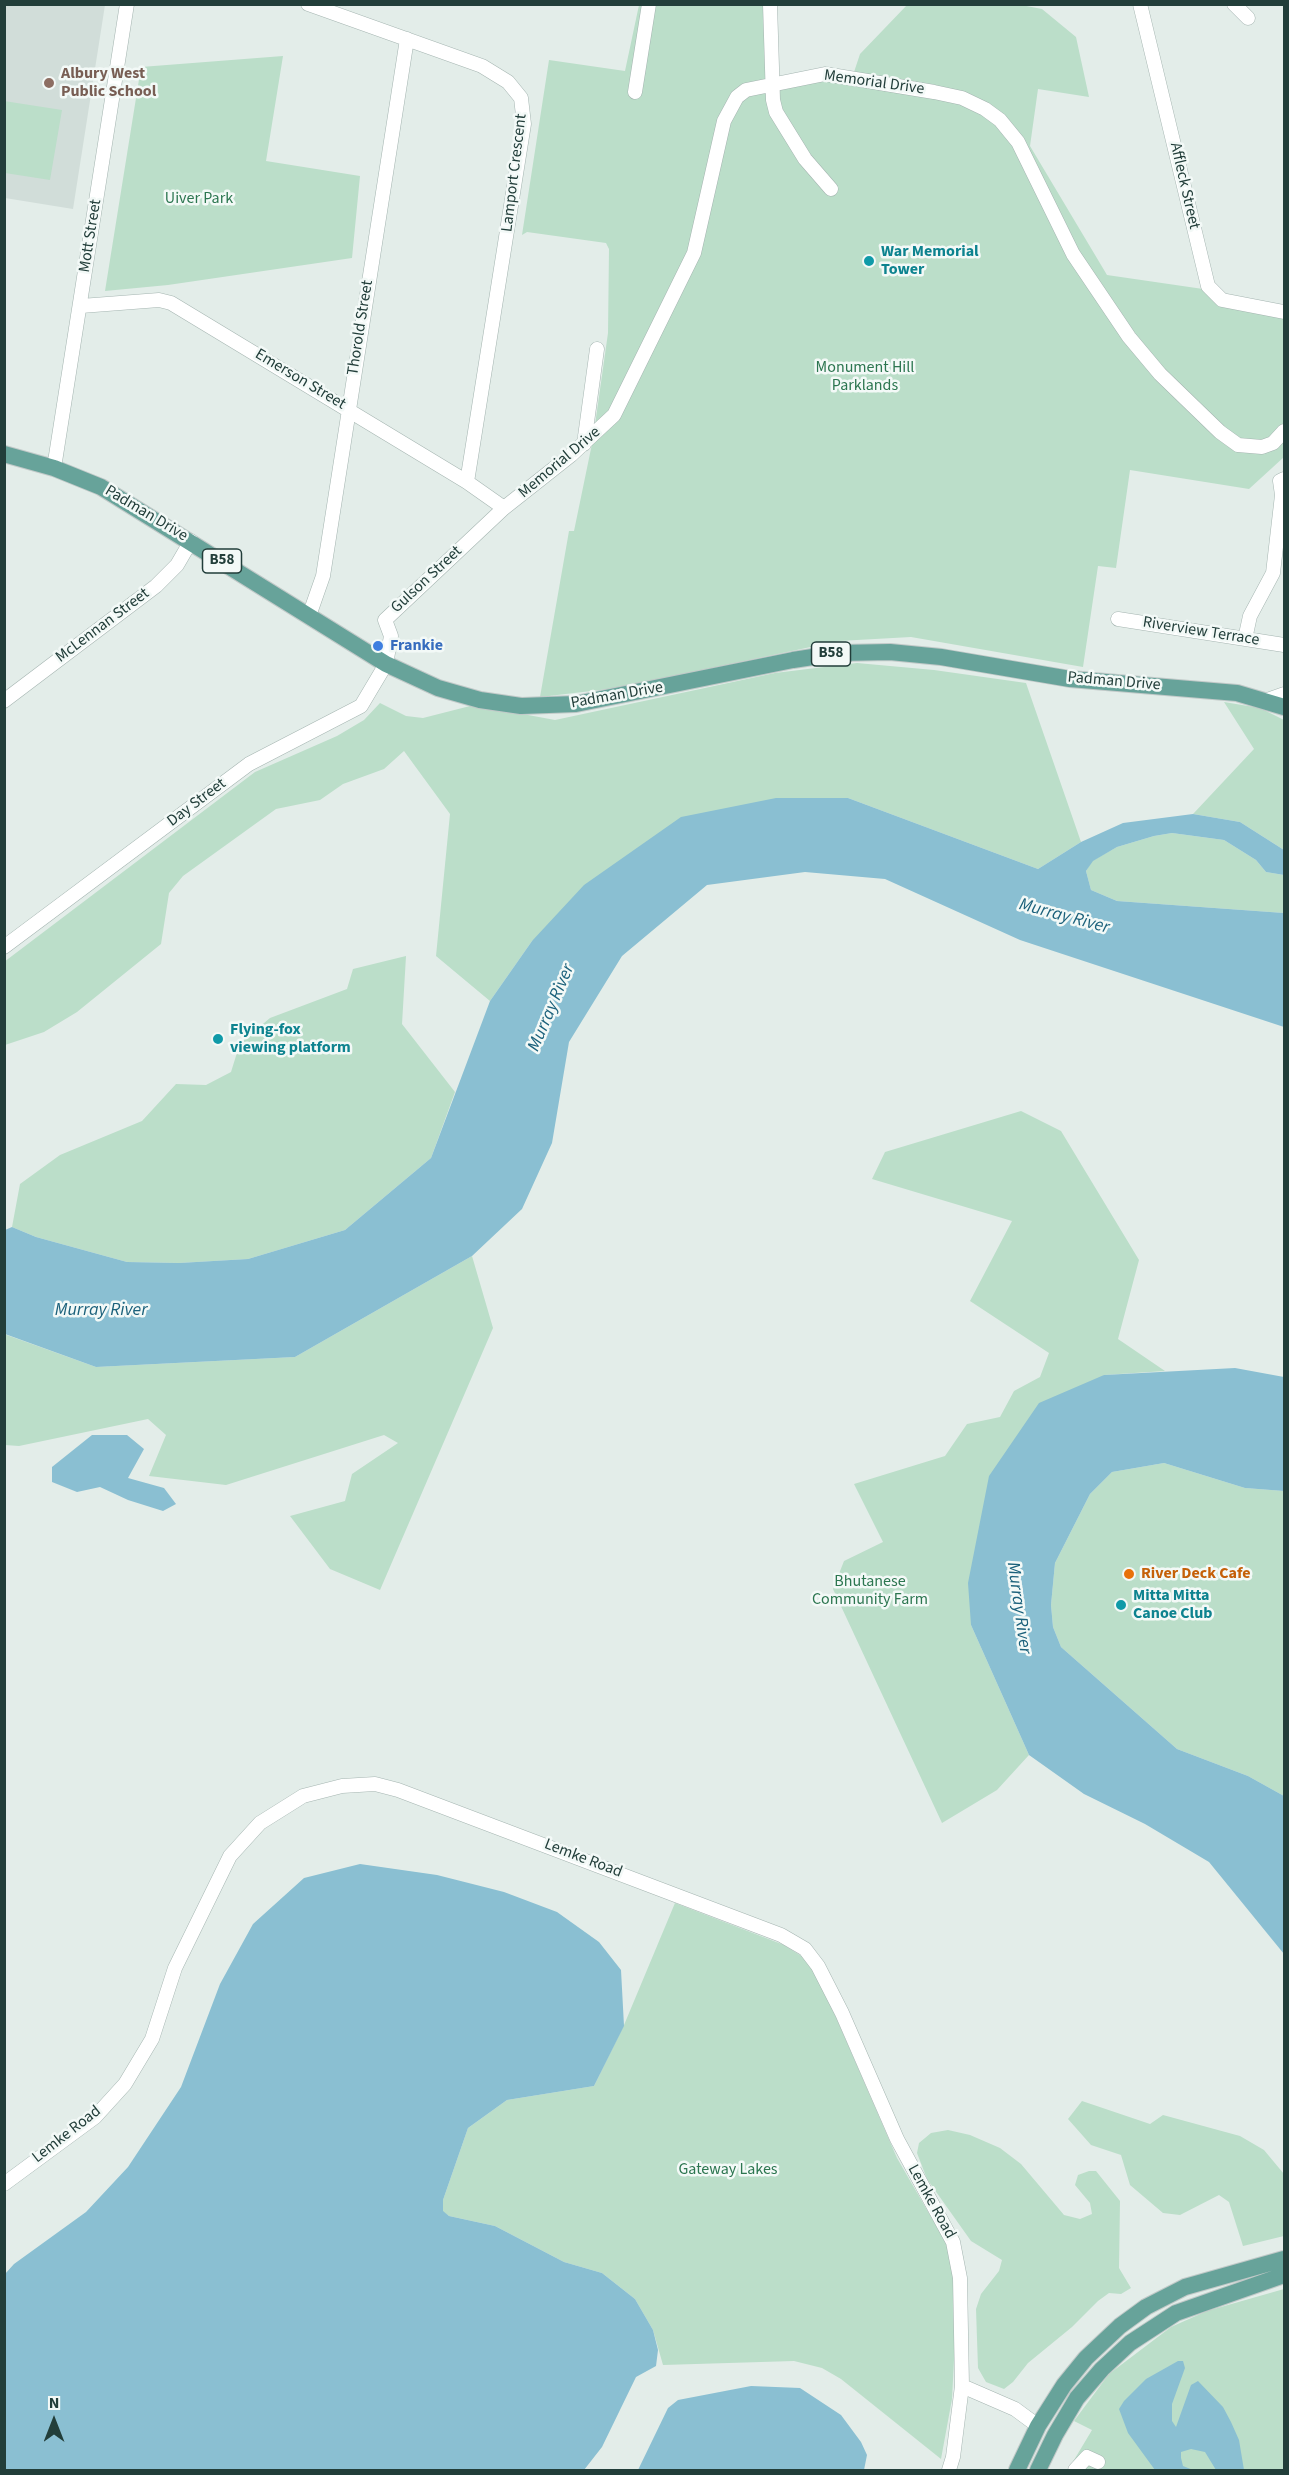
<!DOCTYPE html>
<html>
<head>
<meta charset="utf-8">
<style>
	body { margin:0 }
	#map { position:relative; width:1289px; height:2475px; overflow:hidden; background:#e3ede9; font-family:"Source Sans 3",sans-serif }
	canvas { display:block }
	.frame { position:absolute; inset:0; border:6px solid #223e3a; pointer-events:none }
	.north { position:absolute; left:24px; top:2391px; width:60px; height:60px; -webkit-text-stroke:4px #f3f9f7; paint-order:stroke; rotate:0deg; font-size:16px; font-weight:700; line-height:24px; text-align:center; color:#223e3a }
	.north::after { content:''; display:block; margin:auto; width:21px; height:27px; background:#223e3a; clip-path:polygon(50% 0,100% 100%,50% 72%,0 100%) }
</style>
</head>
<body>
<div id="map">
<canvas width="1289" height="2475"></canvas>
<div class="frame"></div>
<div class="north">N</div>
</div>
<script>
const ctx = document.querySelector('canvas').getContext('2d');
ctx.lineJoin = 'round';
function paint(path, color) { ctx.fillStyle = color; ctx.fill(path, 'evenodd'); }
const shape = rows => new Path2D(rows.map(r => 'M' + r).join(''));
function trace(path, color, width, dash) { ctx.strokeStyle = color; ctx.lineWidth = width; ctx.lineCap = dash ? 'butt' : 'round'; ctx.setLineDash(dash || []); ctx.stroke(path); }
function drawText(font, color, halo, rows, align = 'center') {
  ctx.font = font + ' "Source Sans 3",sans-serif'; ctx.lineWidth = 5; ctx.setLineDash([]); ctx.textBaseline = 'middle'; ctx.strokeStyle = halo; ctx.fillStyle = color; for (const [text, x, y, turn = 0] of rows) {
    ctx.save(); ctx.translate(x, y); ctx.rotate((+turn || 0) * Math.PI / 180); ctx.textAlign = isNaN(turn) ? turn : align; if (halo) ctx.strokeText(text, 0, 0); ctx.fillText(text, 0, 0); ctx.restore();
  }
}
paint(shape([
	[4,5,105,5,73,209,5,198]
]), '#d1ddd9');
paint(shape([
	[1016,4,1042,9,1076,37,1089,97,1038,89,1030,146,1107,275,1203,289,1284,314,1284,457,1249,489,1130,470,1116,568,1098,566,1083,667,911,637,839,641,617,688,540,697,569,531,574,531,593,439,608,333,609,249,606,243,527,232,522,235,549,60,625,71,639,5,764,5,773,83,852,78,860,54,907,5],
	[283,56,266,161,360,176,352,258,168,285,105,291,141,67],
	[4,101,62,110,50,180,5,173],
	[857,663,934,670,1026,683,1081,842,1038,869,848,798,532,941,490,1001,436,956,450,814,404,751,384,769,343,784,320,800,276,809,183,876,169,893,161,944,77,1012,44,1032,5,1045,4,962,255,772,337,736,364,720,380,703,406,716,423,718,474,705,555,720,775,673],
	[1224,702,1260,708,1284,720,1284,850,1240,822,1193,814,1254,749],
	[1172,833,1224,840,1256,860,1266,872,1284,875,1284,913,1117,901,1091,890,1086,871,1092,861,1117,847,1154,836],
	[406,956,402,1024,455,1092,431,1158,345,1230,248,1259,179,1263,127,1262,36,1237,12,1227,20,1184,60,1155,142,1121,176,1084,206,1085,231,1072,240,1043,270,1018,347,989,353,969],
	[1021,1111,1061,1131,1139,1260,1118,1339,1165,1371,1104,1375,971,1625,1029,1755,997,1790,942,1823,833,1589,844,1561,883,1542,854,1484,945,1456,967,1424,1000,1417,1014,1391,1040,1377,1049,1353,970,1301,1012,1221,872,1179,885,1152],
	[472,1256,493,1328,380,1590,330,1569,290,1516,345,1501,352,1474,398,1443,384,1435,226,1485,149,1476,166,1435,148,1419,19,1446,5,1445,4,1334,96,1367,295,1357],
	[1164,1463,1245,1488,1284,1491,1284,1796,1248,1776,1177,1749,1061,1647,1053,1627,1051,1605,1055,1563,1090,1494,1112,1472],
	[675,1903,784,1945,806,1959,819,1978,897,2158,953,2255,956,2321,952,2399,941,2459,841,2379,822,2368,794,2361,663,2365,653,2330,635,2299,602,2273,564,2262,495,2226,449,2216,443,2212,443,2200,468,2128,507,2100,594,2086,624,2025],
	[1082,2101,1150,2124,1163,2115,1240,2136,1264,2150,1284,2174,1284,2236,1243,2246,1229,2202,1219,2195,1180,2215,1163,2213,1130,2185,1121,2155,1091,2145,1068,2119],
	[948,2130,970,2135,1000,2148,1021,2164,1064,2215,1080,2219,1092,2214,1090,2203,1075,2185,1078,2175,1089,2171,1096,2171,1120,2201,1119,2268,1131,2288,1121,2294,1109,2293,1098,2301,1072,2327,1028,2363,1013,2382,1004,2389,986,2382,978,2368,976,2309,981,2294,999,2271,1002,2260,971,2241,927,2179,917,2153,919,2143,931,2133],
	[1284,2289,1284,2470,1068,2470,1092,2430,1074,2421,1109,2374,1171,2327,1207,2311]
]), '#bbdec9');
paint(shape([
	[776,798,848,798,1038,869,1081,842,1123,823,1193,814,1240,822,1284,850,1284,875,1266,872,1256,860,1224,840,1172,833,1154,836,1117,847,1093,861,1086,871,1091,890,1117,901,1284,913,1284,1027,1020,940,885,879,805,872,707,885,622,956,569,1042,552,1143,522,1209,472,1256,295,1357,96,1367,5,1334,5,1230,12,1227,36,1237,127,1262,179,1263,248,1259,345,1230,431,1158,490,1001,532,941,584,885,681,817],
	[1235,1368,1284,1377,1284,1491,1245,1488,1164,1463,1112,1472,1090,1494,1055,1563,1051,1605,1053,1627,1061,1647,1177,1749,1248,1776,1284,1796,1284,1954,1209,1862,1145,1824,1084,1794,1029,1755,971,1625,968,1583,989,1476,1039,1403,1104,1375],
	[92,1435,127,1435,144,1449,128,1478,164,1488,176,1504,163,1511,128,1500,100,1487,77,1492,52,1482,52,1467],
	[360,1864,437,1875,504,1892,557,1912,599,1942,621,1970,624,2026,594,2086,507,2100,468,2128,443,2200,443,2211,449,2216,495,2226,564,2262,602,2273,635,2299,653,2330,658,2350,656,2366,636,2377,602,2447,584,2470,5,2470,5,2274,14,2264,86,2212,128,2167,181,2087,220,1984,253,1924,304,1878],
	[1178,2361,1183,2361,1185,2368,1172,2404,1172,2421,1176,2427,1191,2385,1198,2381,1223,2407,1231,2422,1239,2440,1244,2470,1216,2470,1205,2452,1191,2449,1181,2452,1181,2458,1183,2466,1193,2470,1155,2470,1128,2433,1119,2409,1124,2401,1146,2379],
	[751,2386,800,2388,841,2415,861,2442,867,2455,864,2470,638,2470,668,2408,678,2400]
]), '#8abfd2');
const minor = shape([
	[308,4,482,66,508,82,521,98,524,124,467,482],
	[770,4,773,100,776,112,805,159,831,189],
	[1140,4,1208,286,1222,300,1284,312],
	[1234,4,1248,18],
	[635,92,649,4],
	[81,306,159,300,171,303,467,482,504,508],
	[584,444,597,349],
	[54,468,127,4],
	[309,616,323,576,407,39],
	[1118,619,1284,645],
	[1245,639,1250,616,1273,573,1282,495,1280,481,1284,479],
	[1267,700,1284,694],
	[4,701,156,586,177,565,191,541],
	[4,947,249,764,361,706,386,664,391,636,385,620,504,508,571,455,614,415,694,253,724,121,737,97,746,90,825,74,934,92,962,98,985,109,1000,120,1018,142,1073,254,1129,337,1160,374,1220,432,1238,445,1262,447,1273,443,1284,431],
	[4,2184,95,2117,125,2084,152,2039,175,1968,230,1856,260,1823,303,1796,342,1786,375,1784,398,1790,781,1935,805,1949,818,1966,842,2013,897,2139,953,2242,960,2278,962,2386,953,2457,949,2470],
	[962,2386,1015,2409,1038,2426],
	[1075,2470,1087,2457,1098,2462]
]);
const major = shape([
	[4,454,54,468,101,487,386,664,438,688,480,700,521,706,576,704,793,660,839,653,890,652,941,657,1070,679,1237,693,1284,707],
	[1017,2470,1038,2426,1064,2385,1086,2358,1120,2326,1146,2307,1185,2287,1284,2259],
	[1038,2470,1055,2435,1077,2398,1102,2369,1130,2343,1176,2313,1284,2275]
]);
trace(minor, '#a5b5b1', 15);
trace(major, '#c1c9c8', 18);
trace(minor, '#fff', 14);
trace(major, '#67a39a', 16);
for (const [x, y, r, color] of [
	[49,83,6,"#8d6e63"],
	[869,261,6,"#0f9aa8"],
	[378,646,6,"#3f7fe0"],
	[218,1039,6,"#0f9aa8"],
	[1129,1574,6,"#e8710a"],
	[1121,1605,6,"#0f9aa8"]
]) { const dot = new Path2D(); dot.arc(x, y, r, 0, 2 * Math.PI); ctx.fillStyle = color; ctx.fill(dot); trace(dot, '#f3f9f7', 2); }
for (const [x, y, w] of [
	[222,561,39],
	[831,654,39]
]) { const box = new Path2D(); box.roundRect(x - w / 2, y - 12, w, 24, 4.5); ctx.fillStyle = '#f3f9f7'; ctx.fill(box); trace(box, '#223e3a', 1.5); }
drawText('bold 15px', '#223e3a', null, [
	["B58",222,561],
	["B58",831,654]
]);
drawText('bold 16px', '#785e54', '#f3f9f7', [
	["Albury West",61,74],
	["Public School",61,92]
], 'left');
drawText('16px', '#223e3a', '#f3f9f7', [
	["Memorial Drive",874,83,8],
	["Lamport Crescent",515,173,-83],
	["Affleck Street",1184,186,77],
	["Mott Street",91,236,-81],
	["Thorold Street",361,328,-81],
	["Emerson Street",300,380,31],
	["Memorial Drive",560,463,-40],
	["Padman Drive",146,514,31],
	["Gulson Street",427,580,-43],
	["McLennan Street",103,626,-37],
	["Riverview Terrace",1201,632,9],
	["Padman Drive",1114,682,5],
	["Padman Drive",617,696,-10],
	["Day Street",197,803,-37],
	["Lemke Road",583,1859,21],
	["Lemke Road",67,2135,-38],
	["Lemke Road",931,2202,61]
]);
drawText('16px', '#2c7650', '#f3f9f7', [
	["Uiver Park",199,199],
	["Monument Hill",865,368],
	["Parklands",865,386],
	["Bhutanese",870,1582],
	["Community Farm",870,1600],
	["Gateway Lakes",728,2170]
]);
drawText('bold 16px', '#0d838f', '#f3f9f7', [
	["War Memorial",881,252],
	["Tower",881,270],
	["Flying-fox",230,1030],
	["viewing platform",230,1048],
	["Mitta Mitta",1133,1596],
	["Canoe Club",1133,1614]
], 'left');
drawText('bold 16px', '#366cbe', '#f3f9f7', [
	["Frankie",390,646]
], 'left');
drawText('bold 16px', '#c56008', '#f3f9f7', [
	["River Deck Cafe",1141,1574]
], 'left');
drawText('italic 18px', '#1b617b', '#f3f9f7', [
	["Murray River",1064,917,15],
	["Murray River",552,1008,-67],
	["Murray River",101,1311],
	["Murray River",1018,1608,82]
]);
</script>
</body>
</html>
